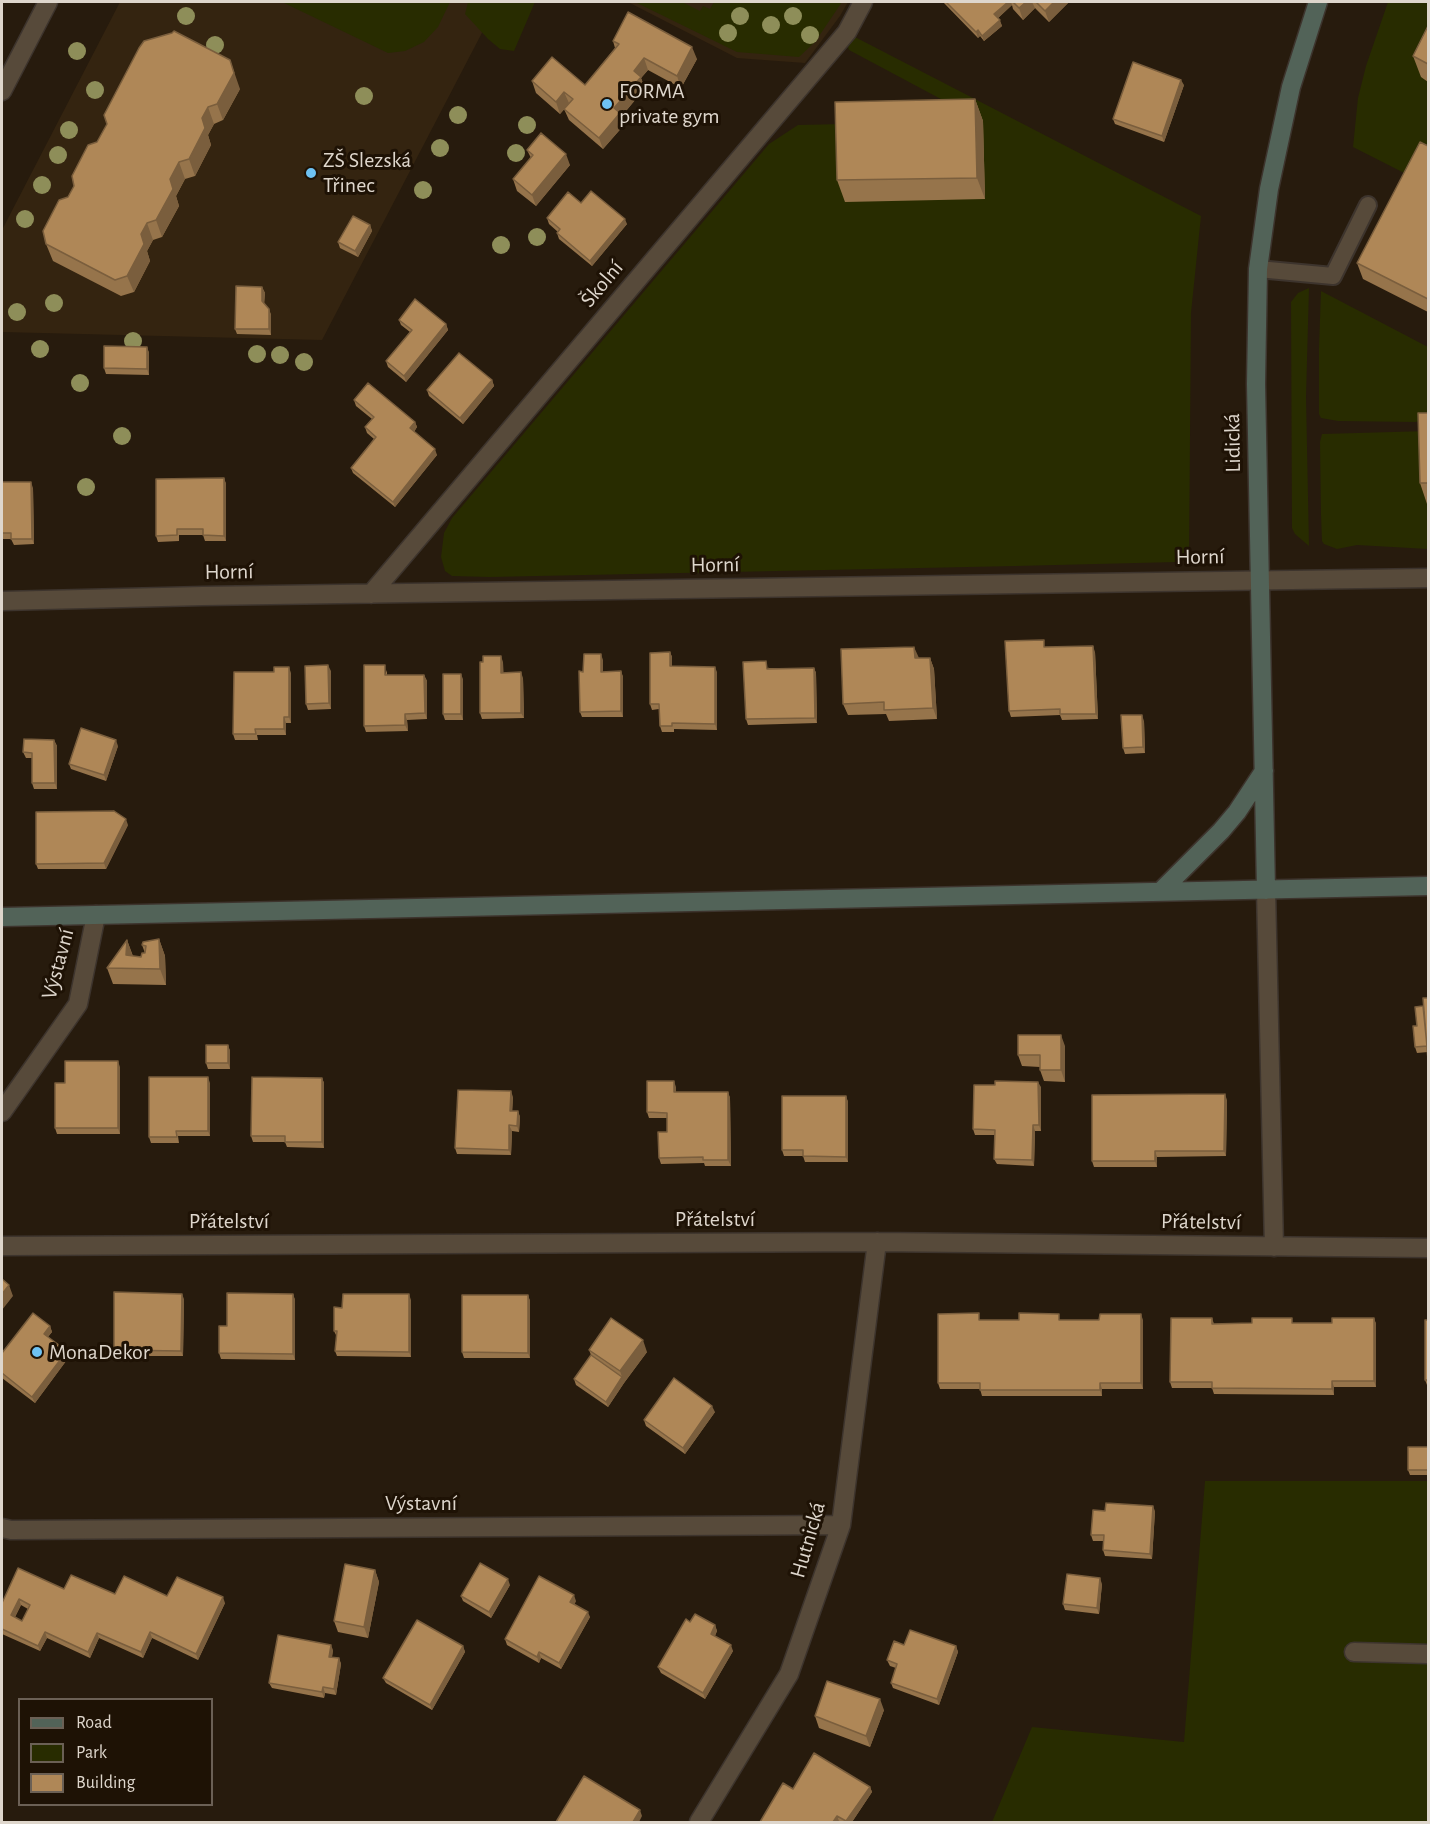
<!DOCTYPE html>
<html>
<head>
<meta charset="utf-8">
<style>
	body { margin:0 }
	#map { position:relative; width:1430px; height:1824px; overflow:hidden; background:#271b0d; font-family:"Alegreya Sans",sans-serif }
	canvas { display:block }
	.frame { position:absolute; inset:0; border:3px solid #ded6cc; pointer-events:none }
	.legend { position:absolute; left:18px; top:1698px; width:195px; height:108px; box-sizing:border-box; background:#1e1205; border:2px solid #6b6055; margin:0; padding:8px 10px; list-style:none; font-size:18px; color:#ded6cc }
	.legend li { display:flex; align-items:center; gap:12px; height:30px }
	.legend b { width:30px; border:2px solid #6b6055 }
</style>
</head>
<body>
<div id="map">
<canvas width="1430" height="1824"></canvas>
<div class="frame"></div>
<ul class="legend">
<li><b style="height:8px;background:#526358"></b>Road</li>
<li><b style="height:16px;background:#282c00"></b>Park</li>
<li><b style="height:16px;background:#af8757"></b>Building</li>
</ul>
</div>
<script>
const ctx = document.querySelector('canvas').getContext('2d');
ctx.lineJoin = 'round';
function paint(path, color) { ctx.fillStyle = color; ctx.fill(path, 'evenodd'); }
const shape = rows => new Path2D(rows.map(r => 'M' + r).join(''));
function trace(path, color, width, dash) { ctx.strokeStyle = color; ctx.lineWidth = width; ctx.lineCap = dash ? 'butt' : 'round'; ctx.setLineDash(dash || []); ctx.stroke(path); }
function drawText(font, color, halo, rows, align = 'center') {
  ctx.font = font + ' "Alegreya Sans",sans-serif'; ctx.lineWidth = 6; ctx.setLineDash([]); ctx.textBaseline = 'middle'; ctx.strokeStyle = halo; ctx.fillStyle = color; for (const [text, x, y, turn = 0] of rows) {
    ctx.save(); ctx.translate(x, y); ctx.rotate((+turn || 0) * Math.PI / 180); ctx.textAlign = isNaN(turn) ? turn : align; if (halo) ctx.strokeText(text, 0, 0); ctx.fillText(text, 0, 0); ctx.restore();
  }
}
paint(shape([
	[120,2,498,2,322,340,2,332,2,230],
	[628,2,848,2,840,16,805,63,737,58]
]), '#342410');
paint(shape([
	[282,2,450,2,438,27,424,42,405,51,388,53],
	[468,2,535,2,514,51,500,49,488,39,465,14],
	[635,2,682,2,700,11,703,6,710,9,714,2,842,2,815,42,799,57,737,52],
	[1388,2,1428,2,1428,159,1416,179,1353,147,1358,98,1366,66],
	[855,37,1201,216,1191,313,1189,559,1177,562,1016,566,490,577,452,576,445,571,441,557,444,533,452,518,769,144,798,125,982,121,849,50,848,47],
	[1309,288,1306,397,1309,546,1295,534,1292,528,1291,302,1298,293],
	[1321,291,1428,347,1428,420,1415,422,1338,421,1321,418,1319,414,1319,348],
	[1428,431,1428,549,1357,545,1337,549,1324,544,1322,541,1321,515,1320,442,1322,434],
	[1205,1481,1428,1481,1428,1822,992,1822,1032,1727,1184,1742]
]), '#282c00');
const lane = shape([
	[1258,269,1333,276,1368,205]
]);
const street = shape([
	[2,91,48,2],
	[371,594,847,32,863,2],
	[2,601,203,596,1428,578],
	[1266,890,1274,1247],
	[2,1112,78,1004,96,915],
	[2,1246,877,1242,1428,1248],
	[2,1528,11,1530,841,1525],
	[1354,1652,1428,1654],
	[699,1822,789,1674,841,1525,877,1242]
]);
const secondary = shape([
	[1266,890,1256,384,1258,269,1269,189,1291,87,1318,2],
	[1160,892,1221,831,1237,812,1264,771],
	[2,917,1428,886]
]);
trace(lane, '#3d342d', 20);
trace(street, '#3d342d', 21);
trace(secondary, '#3d342d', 21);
trace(lane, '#574a3a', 16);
trace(street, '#574a3a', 18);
trace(secondary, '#526358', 18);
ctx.fillStyle = '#8e8e59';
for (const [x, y] of [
	[186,16],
	[740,16],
	[793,16],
	[771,25],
	[728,33],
	[810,35],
	[215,45],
	[77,51],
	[95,90],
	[364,96],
	[458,115],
	[527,125],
	[69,130],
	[440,148],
	[516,153],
	[58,155],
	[42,185],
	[423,190],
	[25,219],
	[537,237],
	[501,245],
	[54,303],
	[17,312],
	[133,341],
	[40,349],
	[257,354],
	[280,355],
	[304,362],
	[80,383],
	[122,436],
	[86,487]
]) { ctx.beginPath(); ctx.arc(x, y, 9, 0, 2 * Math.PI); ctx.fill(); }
paint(shape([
	[943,2,1069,2,1049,22,1035,8,1023,20,1013,9,1012,5,998,18,1002,26,984,41,980,36,978,38],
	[1428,26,1428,82,1421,77,1413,56],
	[613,41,697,59,681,88,648,70,641,78,645,88,621,117,624,125,603,149,569,120,564,109,569,104,560,114,536,93,532,81,585,85,615,48],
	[1184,85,1164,142,1115,124,1113,119],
	[240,89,223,120,214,124,208,135,211,145,195,176,185,179,176,196,179,206,162,237,153,240,147,251,150,261,134,292,121,296,53,261,46,244,68,197,97,142],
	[975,99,983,121,985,199,845,202,837,180],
	[1428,146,1428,312,1363,279,1357,263],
	[527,150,570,165,536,206,517,191,513,179,531,158],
	[581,203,627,224,592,266,559,239,557,233,558,232,549,224,547,218],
	[370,225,372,231,358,257,340,248,338,242],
	[262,287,265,293,264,303,269,309,271,315,271,335,237,334,235,329],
	[399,320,446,324,448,330,406,382,388,367,386,361,410,332,401,325],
	[147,347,149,353,149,375,106,374,104,368],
	[492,380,494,386,463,424,429,396,427,390],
	[354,400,415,422,417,427,414,432,437,455,395,507,353,473,351,468,374,439,367,433,365,427,372,419,356,406],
	[1428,413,1428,507,1420,483],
	[224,478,226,484,226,541,205,541,203,535,179,535,179,541,158,542,156,536],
	[2,482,33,488,34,544,14,545,11,539,2,539],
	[1046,647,1095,652,1098,719,1062,720,1060,715,1011,717,1009,711],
	[670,652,672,657,672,666,717,672,717,730,674,729,674,732,662,732,660,726,659,709,652,710,650,704],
	[919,658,930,658,934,669,937,719,889,721,886,714,848,715,843,704],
	[603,660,603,672,621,671,623,677,623,717,582,717,580,712,583,672],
	[503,662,503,673,523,678,524,718,482,719,480,713],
	[769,667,769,668,814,668,816,673,817,723,748,725,746,719],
	[387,670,387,675,424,675,427,681,427,719,407,720,408,731,366,732,364,726],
	[331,671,331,709,308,710,306,704],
	[291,673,291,723,286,723,286,735,257,735,258,740,235,740,233,734],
	[463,679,463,720,445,720,443,714],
	[1144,721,1145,753,1125,754,1123,748],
	[54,740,57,746,57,789,34,789,32,783,32,758,26,758,23,752],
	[118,746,106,781,71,769,69,764],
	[128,825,106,869,38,869,36,864],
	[159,939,165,956,166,985,113,984,107,968,127,940,133,956,141,957,145,953,142,945],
	[1423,1006,1428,1052,1417,1053,1415,1047,1417,1026],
	[228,1045,230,1051,230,1069,208,1069,206,1063],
	[1065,1046,1065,1082,1044,1081,1040,1070,1040,1067,1022,1066,1018,1055],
	[120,1067,120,1134,57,1134,55,1128,65,1083],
	[322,1078,324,1083,324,1148,287,1147,285,1142,253,1142,251,1136],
	[210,1083,210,1136,178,1136,179,1143,151,1143,149,1137],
	[676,1087,676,1092,728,1092,730,1098,731,1166,705,1166,704,1163,661,1164,659,1158,667,1132,667,1118,649,1118,647,1112],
	[1041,1087,1041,1131,1035,1131,1034,1166,997,1164,994,1159,995,1135,975,1135,973,1129],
	[846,1096,848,1102,848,1162,805,1162,803,1156,784,1156,782,1150],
	[513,1097,512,1111,518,1111,520,1117,519,1132,512,1131,511,1155,457,1154,455,1148],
	[1227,1100,1226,1156,1157,1157,1157,1167,1094,1167,1092,1161],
	[293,1294,295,1300,295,1360,221,1359,219,1353],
	[528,1295,530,1301,530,1358,464,1358,462,1352],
	[184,1299,183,1356,116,1356,114,1350],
	[411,1300,411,1357,337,1356,335,1351,337,1337,334,1331,342,1308],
	[1212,1318,1214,1324,1332,1323,1374,1318,1376,1324,1376,1387,1334,1387,1334,1395,1214,1394,1212,1388,1172,1388,1170,1382],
	[981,1320,1143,1320,1143,1389,1102,1389,1102,1396,982,1396,980,1389,940,1389,938,1383],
	[1428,1320,1428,1385,1427,1385,1425,1380],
	[50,1326,52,1332,48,1337,69,1357,35,1403,2,1378,2,1353],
	[589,1350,647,1352,624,1383,608,1407,576,1385,574,1379,591,1355],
	[715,1412,685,1454,646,1426,644,1420],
	[1428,1447,1428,1475,1410,1475,1408,1470],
	[1105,1511,1155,1511,1152,1559,1105,1556,1103,1550,1104,1541,1093,1541,1091,1535],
	[375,1570,379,1582,368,1638,338,1632,334,1621],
	[1102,1584,1099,1614,1065,1610,1063,1604],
	[510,1585,491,1618,463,1601,461,1596],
	[64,1589,115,1594,167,1596,225,1603,198,1660,152,1638,143,1658,99,1638,90,1658,47,1638,40,1651,2,1634,2,1603],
	[21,1605,28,1609,22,1621,15,1617],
	[576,1601,574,1604,590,1617,561,1669,541,1658,539,1663,507,1645,505,1639],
	[690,1622,715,1625,717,1631,715,1636,733,1651,705,1699,661,1673,658,1667],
	[904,1645,956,1646,958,1652,939,1705,893,1688,891,1683,896,1668,890,1666,887,1660],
	[463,1646,465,1652,432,1710,386,1683,383,1678],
	[333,1650,332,1657,339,1658,341,1664,336,1695,325,1693,324,1698,272,1688,269,1683],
	[884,1710,870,1747,819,1728,815,1716],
	[870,1787,872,1792,852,1822,841,1822,839,1821,839,1822,760,1822,793,1789]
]), '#96744b');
paint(shape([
	[1008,2,1011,2,1012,5,996,20,994,14],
	[1026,2,1032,2,1035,8,1023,20,1019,8],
	[1054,2,1069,2,1049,22,1045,11],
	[1000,20,1002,26,984,41,982,36],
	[978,30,980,36,978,38,976,32],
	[692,47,697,59,681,88,677,76],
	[644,58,648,70,641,78,645,88,621,117,624,125,603,149,599,138,634,71],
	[230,60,240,89,223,120,217,104],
	[1181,80,1184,85,1164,142,1162,136],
	[564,92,569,103,560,114,556,102],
	[975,99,983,121,985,199,977,178],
	[208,107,214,124,208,135,211,145,195,176,189,159,202,118],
	[566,154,570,165,536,206,532,195],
	[179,162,185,179,176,196,179,206,162,237,156,220,170,179],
	[625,219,627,224,592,266,590,261],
	[147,223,153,240,147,251,150,261,134,292,127,276,141,234],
	[370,225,372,231,358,257,355,251],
	[262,287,265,293,264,307,262,301],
	[269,309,271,315,271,335,269,329],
	[446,324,448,330,406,382,404,376],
	[147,347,149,353,149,375,147,369],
	[492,380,494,386,463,424,460,418],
	[415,422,417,427,412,434,410,428],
	[435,449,437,455,395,507,393,502],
	[224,478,226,484,226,541,224,536],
	[31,482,33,488,34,544,32,539],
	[1093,646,1095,652,1098,719,1096,714],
	[914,647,919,658,915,658],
	[670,652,672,657,672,672,670,666],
	[601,654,603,660,603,677,601,672],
	[501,656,503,662,504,679,501,673],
	[930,658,934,669,937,719,933,708],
	[328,665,331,671,331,709,329,703],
	[289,667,291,673,291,723,289,717],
	[715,667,717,672,717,730,715,724],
	[814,668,816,673,817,723,815,718],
	[621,671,623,677,623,717,621,711],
	[521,672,523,678,524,718,521,713],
	[461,674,463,679,463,720,461,714],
	[424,675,427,681,427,719,425,713],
	[405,714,407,720,408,731,405,725],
	[1142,715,1144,721,1145,753,1143,747],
	[284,717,286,723,286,735,284,729],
	[54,740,57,746,57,789,55,783],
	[116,740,118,746,106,781,104,775],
	[126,819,128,825,106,869,104,863],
	[159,939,165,956,166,985,160,969],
	[127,940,133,957,126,955],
	[1061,1035,1065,1046,1065,1082,1061,1070],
	[228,1045,230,1051,230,1069,228,1063],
	[118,1061,120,1067,120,1134,118,1128],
	[208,1077,210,1083,210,1136,208,1131],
	[322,1078,324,1083,324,1148,322,1142],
	[674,1081,676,1087,676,1098,674,1092],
	[1038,1082,1041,1087,1041,1131,1039,1125],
	[511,1091,513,1097,512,1117,510,1111],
	[728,1092,730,1098,731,1166,728,1160],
	[1225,1094,1227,1100,1226,1156,1224,1151],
	[846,1096,848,1102,848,1162,846,1157],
	[518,1111,520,1117,519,1132,517,1126],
	[509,1125,512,1131,511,1155,509,1150],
	[1033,1125,1035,1131,1034,1166,1032,1160],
	[1155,1151,1157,1157,1157,1167,1155,1161],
	[9,1285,13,1296,2,1310,2,1294],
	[182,1294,184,1299,183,1356,181,1351],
	[293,1294,295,1300,295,1360,293,1354],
	[409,1294,411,1300,411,1357,409,1352],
	[528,1295,530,1301,530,1358,528,1353],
	[1141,1314,1143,1320,1143,1389,1141,1383],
	[1374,1318,1376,1324,1376,1387,1374,1381],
	[50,1326,52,1332,46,1339,44,1334],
	[643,1340,647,1352,624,1383,608,1407,606,1402,622,1377,620,1371],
	[67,1351,69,1357,35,1403,32,1397],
	[1332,1381,1334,1387,1334,1395,1332,1389],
	[1100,1383,1102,1389,1102,1396,1100,1390],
	[712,1406,715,1412,685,1454,683,1448],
	[1153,1506,1155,1511,1152,1559,1150,1554],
	[375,1570,379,1582,368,1638,364,1627],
	[1100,1578,1102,1584,1099,1614,1097,1608],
	[508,1579,510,1585,491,1618,489,1612],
	[574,1595,576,1601,573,1608,570,1602],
	[223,1597,225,1603,198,1660,196,1654],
	[19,1599,21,1605,13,1621,11,1615],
	[588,1612,590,1617,561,1669,559,1663],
	[715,1625,717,1631,713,1639,711,1634],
	[45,1632,47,1638,40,1651,38,1646],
	[150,1632,152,1638,143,1658,141,1652],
	[97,1633,99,1638,90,1658,88,1652],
	[331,1645,333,1650,331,1663,329,1657],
	[731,1645,733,1651,705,1699,703,1693],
	[463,1646,465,1652,432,1710,430,1705],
	[956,1646,958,1652,939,1705,937,1699],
	[539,1652,541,1658,539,1663,537,1657],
	[339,1658,341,1664,336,1695,334,1689],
	[323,1687,325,1693,324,1698,322,1692],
	[880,1699,884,1710,870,1747,866,1736],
	[870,1787,872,1792,852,1822,847,1822,846,1821],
	[640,1810,642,1816,639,1822,633,1822],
	[837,1816,839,1821,839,1822,833,1822]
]), '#7a5e3d');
const building = shape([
	[946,2,1008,2,994,14,1000,20,982,36,978,30,976,32,946,2],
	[1013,2,1026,2,1019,8,1013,2],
	[1036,2,1054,2,1045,11,1036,2],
	[628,12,692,47,677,76,644,58,634,71,641,77,614,108,620,113,599,138,564,109,573,99,564,92,556,102,532,81,552,57,585,85,619,44,613,41,628,12],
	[1428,26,1428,64,1413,56,1428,26],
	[174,31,230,60,234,73,217,104,208,107,202,118,205,128,189,159,179,162,170,179,173,189,156,220,147,223,141,234,144,244,127,276,115,280,46,244,43,231,59,200,68,197,74,186,72,176,88,145,97,142,107,124,104,115,139,48,144,41,172,33,174,31],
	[1133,62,1181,80,1162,136,1113,119,1133,62],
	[975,99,977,178,837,180,835,102,975,99],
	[541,133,566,154,532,195,513,179,533,155,527,150,541,133],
	[1420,142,1428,146,1428,299,1357,263,1420,142],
	[591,191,625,219,590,261,557,233,560,229,547,218,568,192,581,203,591,191],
	[353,216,370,225,355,251,338,242,353,216],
	[236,286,262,287,262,301,269,309,269,329,235,329,236,286],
	[415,299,446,324,404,376,386,361,412,330,399,320,415,299],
	[104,346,147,347,147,369,104,368,104,346],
	[459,353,492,380,460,418,427,390,459,353],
	[368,383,415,422,410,428,435,449,393,502,351,468,376,437,365,427,374,417,354,400,368,383],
	[1418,413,1428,413,1428,483,1420,483,1418,413],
	[224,478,224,536,203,535,203,529,177,529,177,535,156,536,156,479,224,478],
	[2,482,31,482,32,539,11,539,11,533,2,533,2,482],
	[1044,640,1044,647,1093,646,1096,714,1060,714,1060,709,1009,711,1005,641,1044,640],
	[914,647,915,658,930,658,933,708,884,710,884,702,843,704,841,649,914,647],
	[670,652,670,666,715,667,715,724,672,723,672,726,660,726,659,704,650,704,650,653,670,652],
	[584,654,601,654,601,672,621,671,621,711,580,712,579,671,583,672,584,654],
	[483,656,501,656,501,673,521,672,521,713,480,713,480,662,483,662,483,656],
	[766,661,767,669,814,668,815,718,746,719,743,662,766,661],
	[328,665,329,703,306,704,305,666,328,665],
	[364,665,385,665,385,675,424,675,425,713,405,714,405,725,364,726,364,665],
	[274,667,289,667,289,717,284,717,284,729,255,729,256,734,233,734,234,672,274,672,274,667],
	[443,674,461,674,461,714,443,714,443,674],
	[1121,715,1142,715,1143,747,1123,748,1121,715],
	[81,728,116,740,104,775,69,764,81,728],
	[24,739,54,740,55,783,32,783,32,753,23,752,24,739],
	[114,811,126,819,104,863,36,864,36,812,114,811],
	[159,939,160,969,107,968,127,940,126,955,141,957,142,953,145,953,146,946,142,945,143,942,159,939],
	[1423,998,1428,998,1428,1060,1423,998],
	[1423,1006,1427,1046,1415,1047,1413,1026,1417,1026,1415,1007,1423,1006],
	[1018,1035,1061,1035,1061,1070,1040,1070,1040,1055,1018,1055,1018,1035],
	[206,1045,228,1045,228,1063,206,1063,206,1045],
	[65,1061,118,1061,118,1128,55,1128,55,1083,65,1083,65,1061],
	[149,1077,208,1077,208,1131,176,1131,177,1137,149,1137,149,1077],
	[252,1077,322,1078,322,1142,285,1142,285,1136,251,1136,252,1077],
	[647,1081,674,1081,674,1092,728,1092,728,1160,703,1160,703,1157,659,1158,658,1132,667,1132,667,1113,647,1112,647,1081],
	[995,1081,1038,1082,1039,1125,1033,1125,1032,1160,994,1159,995,1130,973,1129,974,1085,995,1085,995,1081],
	[458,1090,511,1091,510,1111,518,1111,517,1126,509,1125,509,1150,455,1148,458,1090],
	[1225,1094,1224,1151,1155,1151,1155,1161,1092,1161,1092,1095,1225,1094],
	[782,1096,846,1096,846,1157,803,1156,803,1150,782,1150,782,1096],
	[2,1279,9,1285,2,1294,2,1279],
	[114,1292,182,1294,181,1351,114,1350,114,1292],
	[227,1293,293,1294,293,1354,219,1353,219,1326,227,1326,227,1293],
	[343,1294,409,1294,409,1352,335,1351,337,1331,334,1331,334,1307,342,1308,343,1294],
	[462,1295,528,1295,528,1353,462,1352,462,1295],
	[33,1313,50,1326,44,1334,67,1351,32,1397,2,1373,2,1353,33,1313],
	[979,1313,979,1320,1019,1320,1019,1313,1059,1314,1059,1320,1099,1320,1100,1314,1141,1314,1141,1383,1100,1383,1100,1390,980,1390,980,1383,938,1383,938,1314,979,1313],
	[611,1318,643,1340,620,1371,589,1350,611,1318],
	[1171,1318,1212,1318,1212,1324,1252,1323,1252,1318,1292,1318,1292,1323,1332,1323,1332,1318,1374,1318,1374,1381,1332,1381,1332,1389,1212,1388,1212,1382,1170,1382,1171,1318],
	[1425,1320,1428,1320,1428,1380,1425,1380,1425,1320],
	[591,1355,622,1377,606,1402,574,1379,591,1355],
	[674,1378,712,1406,683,1448,644,1420,674,1378],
	[1408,1447,1428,1447,1428,1470,1408,1470,1408,1447],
	[1106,1503,1153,1506,1150,1554,1103,1550,1104,1535,1091,1535,1093,1510,1105,1511,1106,1503],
	[480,1563,508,1579,489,1612,461,1596,480,1563],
	[345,1564,375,1570,364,1627,334,1621,345,1564],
	[18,1568,64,1589,71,1575,115,1594,124,1576,167,1596,177,1577,223,1597,196,1654,150,1632,141,1652,97,1633,88,1652,45,1632,38,1646,2,1629,2,1603,18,1568],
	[19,1599,30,1605,22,1621,11,1615,19,1599],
	[1067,1574,1100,1578,1097,1608,1063,1604,1067,1574],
	[539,1576,574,1595,570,1602,588,1612,559,1663,539,1652,537,1657,505,1639,539,1576],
	[695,1614,715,1625,711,1634,731,1645,703,1693,658,1667,686,1619,690,1622,695,1614],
	[417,1620,463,1646,430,1705,383,1678,417,1620],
	[910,1630,956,1646,937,1699,891,1683,897,1664,887,1660,894,1641,904,1645,910,1630],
	[278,1635,331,1645,329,1657,339,1658,334,1689,323,1687,322,1692,269,1683,278,1635],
	[827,1681,880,1699,866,1736,815,1716,827,1681],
	[814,1753,870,1787,846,1821,837,1816,833,1822,760,1822,783,1783,793,1789,814,1753],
	[584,1776,640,1810,633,1822,556,1822,584,1776]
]);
paint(building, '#af8757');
trace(building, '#7a5e3d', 1.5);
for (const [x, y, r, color] of [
	[607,104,6,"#6ec2f3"],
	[311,173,6,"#6ec2f3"],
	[37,1352,6,"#6ec2f3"]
]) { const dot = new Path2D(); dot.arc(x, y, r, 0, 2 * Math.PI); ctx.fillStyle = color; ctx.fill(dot); trace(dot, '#1e1205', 2); }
drawText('22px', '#ded6cc', '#1e1205', [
	["FORMA",619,91],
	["private gym",619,116],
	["ZŠ Slezská",323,160],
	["Třinec",323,185],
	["MonaDekor",49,1352]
], 'left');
drawText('22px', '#ded6cc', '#1e1205', [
	["Školní",602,284,-50],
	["Lidická",1233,443,-91],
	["Horní",1200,557,-1],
	["Horní",715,565,-1],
	["Horní",229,572,-1],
	["Výstavní",58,964,-75],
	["Přátelství",715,1219],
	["Přátelství",229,1221],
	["Přátelství",1201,1222,1],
	["Výstavní",421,1503],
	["Hutnická",808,1540,-74]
]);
</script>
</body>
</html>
